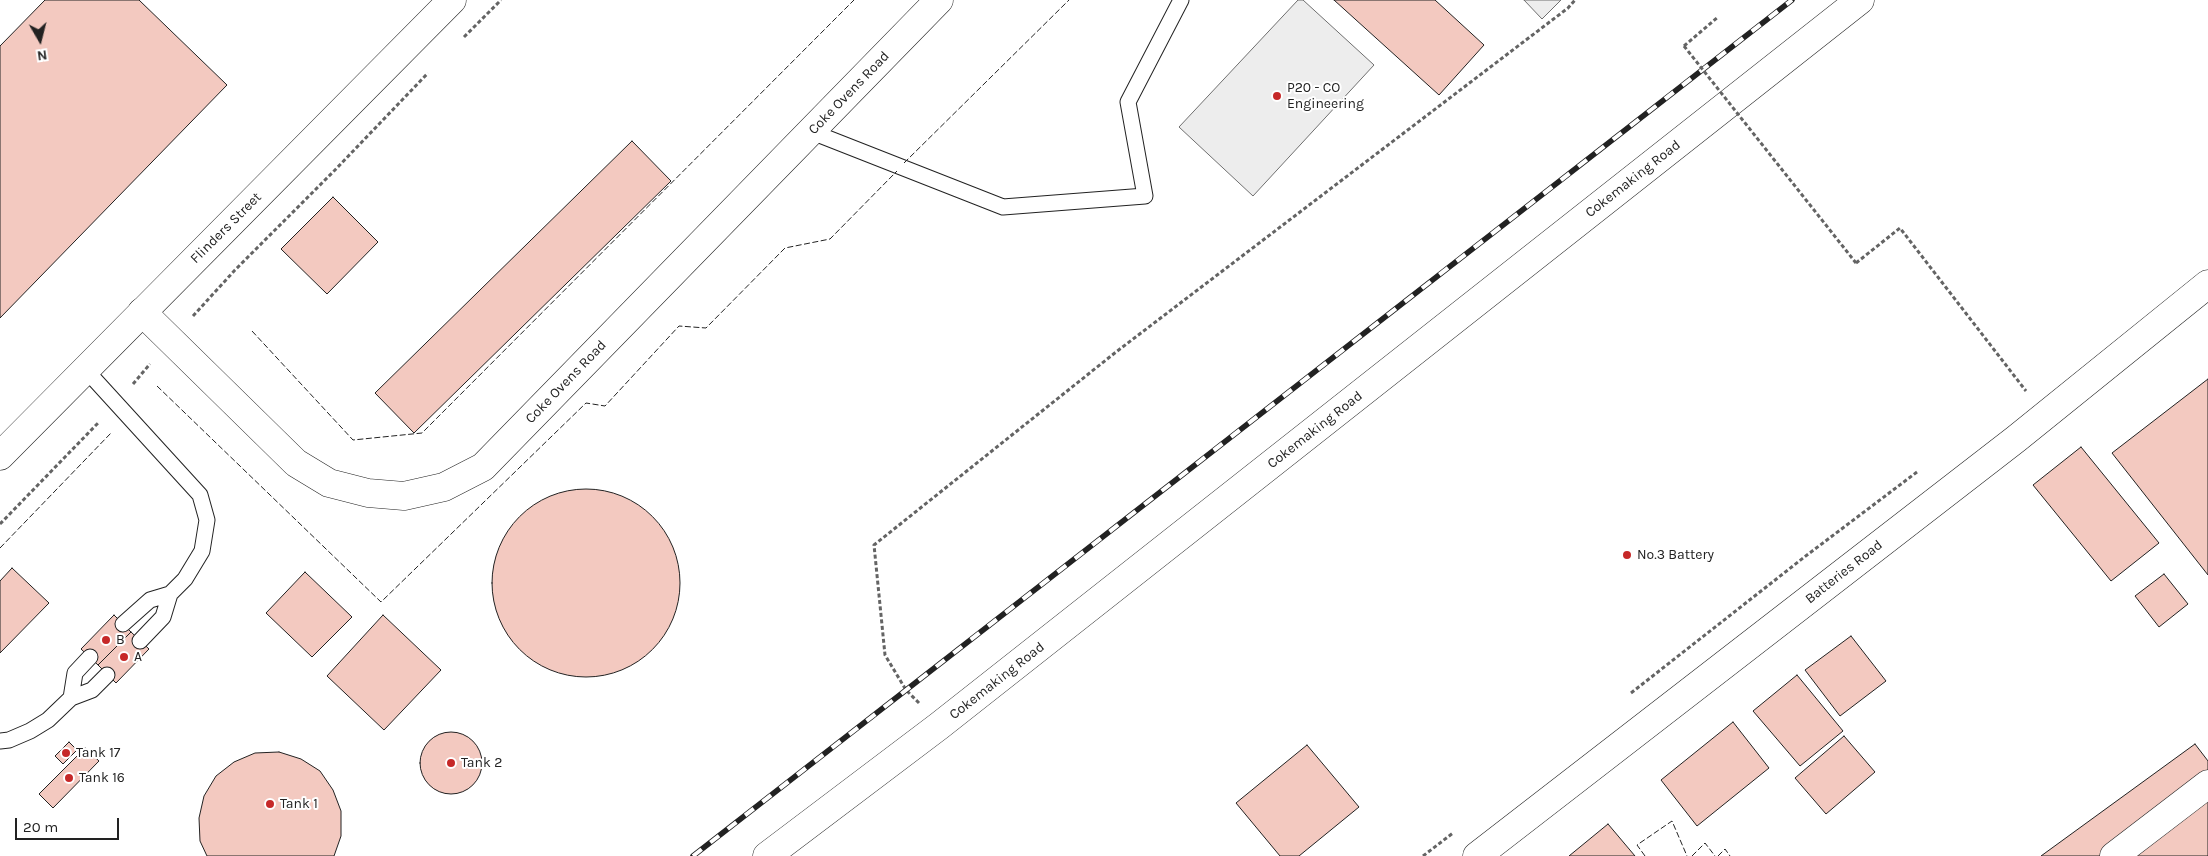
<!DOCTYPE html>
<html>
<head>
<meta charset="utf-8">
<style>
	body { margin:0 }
	#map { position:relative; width:2208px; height:856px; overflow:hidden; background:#fff; font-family:Karla,sans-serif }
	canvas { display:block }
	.north { position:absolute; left:15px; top:15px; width:50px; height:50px; -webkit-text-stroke:4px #fff; paint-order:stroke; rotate:172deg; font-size:14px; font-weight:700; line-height:20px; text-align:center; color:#222 }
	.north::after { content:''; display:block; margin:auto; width:18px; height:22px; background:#222; clip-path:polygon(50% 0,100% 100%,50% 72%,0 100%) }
	.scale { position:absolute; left:15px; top:818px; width:104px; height:22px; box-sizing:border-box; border:2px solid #222; border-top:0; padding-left:6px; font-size:15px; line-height:18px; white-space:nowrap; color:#222; -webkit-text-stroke:4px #fff; paint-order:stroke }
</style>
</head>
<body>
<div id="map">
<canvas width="2208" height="856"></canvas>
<div class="north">N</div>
<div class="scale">20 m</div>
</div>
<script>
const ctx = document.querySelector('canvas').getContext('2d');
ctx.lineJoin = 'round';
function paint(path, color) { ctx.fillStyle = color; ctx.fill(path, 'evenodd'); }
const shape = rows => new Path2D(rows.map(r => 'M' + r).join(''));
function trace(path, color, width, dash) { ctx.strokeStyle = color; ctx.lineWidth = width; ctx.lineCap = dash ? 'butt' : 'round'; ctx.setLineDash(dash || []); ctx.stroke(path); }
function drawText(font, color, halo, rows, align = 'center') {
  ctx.font = font + ' Karla,sans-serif'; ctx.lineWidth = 4; ctx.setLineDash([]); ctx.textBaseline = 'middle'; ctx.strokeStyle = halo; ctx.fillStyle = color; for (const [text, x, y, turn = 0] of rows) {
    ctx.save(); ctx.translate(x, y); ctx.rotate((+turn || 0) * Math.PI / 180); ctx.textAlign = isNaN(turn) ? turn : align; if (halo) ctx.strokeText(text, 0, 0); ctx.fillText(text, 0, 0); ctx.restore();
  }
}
const parking = shape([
	[1298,0,1303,0,1374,65,1253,196,1179,127,1298,0],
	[1524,0,1561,0,1542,19,1524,0]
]);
paint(parking, '#ededed');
trace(parking, '#6f6f6f', 1);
const building = shape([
	[45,0,139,0,227,85,0,318,0,46,45,0],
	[1334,0,1435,0,1484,45,1439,95,1334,0],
	[632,141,671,181,414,433,375,393,632,141],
	[333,197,378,242,327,294,281,249,333,197],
	[2208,379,2208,575,2112,453,2208,379],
	[2081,447,2159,543,2111,581,2033,485,2081,447],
	'492 583a94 94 0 1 1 188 0a94 94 0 1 1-188 0Z',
	[12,568,49,603,0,653,0,581,12,568],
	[305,572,352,617,312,657,266,613,305,572],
	[2164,574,2188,604,2159,627,2135,596,2164,574],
	[114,615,131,632,98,665,81,649,114,615],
	[383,615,441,670,384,730,327,676,383,615],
	[131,632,149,649,116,683,98,665,131,632],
	[1851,636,1886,681,1840,716,1805,670,1851,636],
	[1797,675,1843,731,1800,766,1753,711,1797,675],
	[1733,722,1769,768,1697,826,1661,780,1733,722],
	'420 763a31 31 0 1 1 62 0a31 31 0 1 1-62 0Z',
	[1844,736,1875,772,1826,814,1795,778,1844,736],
	[69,742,77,750,63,764,55,756,69,742],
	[2195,744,2208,761,2208,856,2041,856,2195,744],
	[1307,745,1359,807,1299,856,1280,856,1236,803,1307,745],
	[85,748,99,761,53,808,39,794,85,748],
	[279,752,301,759,320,771,333,790,341,811,341,836,334,856,207,856,200,841,199,818,204,796,216,776,234,762,255,753,279,752],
	[1608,824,1635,856,1569,856,1608,824]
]);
paint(building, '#f3c9c0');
trace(building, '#222', 1);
const service = shape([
	[812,132,1003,207,1145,196,1128,102,1181,0],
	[85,369,200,495,207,520,202,551,185,579,170,594,163,617,140,641],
	[123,624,150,600,170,594],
	[71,698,75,673,90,657],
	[0,741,9,740,30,731,48,720,71,698,92,690,107,675]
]);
const minor = shape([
	[142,312,296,463,329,483,368,493,404,496,444,487,483,467,939,0],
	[767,856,939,726,1860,0],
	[1477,856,2016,439,2208,284],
	[2114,856,2208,784]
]);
const tertiary = shape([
	[0,456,452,0]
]);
trace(service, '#222', 17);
trace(minor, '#222', 29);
trace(tertiary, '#222', 29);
trace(shape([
	[464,37,501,0],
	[1684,46,1718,17],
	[1856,263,1900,228,2026,391],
	[193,316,235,270,334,171,428,73],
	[133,384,150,364],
	[0,524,99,422],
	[1631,693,1807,555,1917,472],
	[919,703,906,690,885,655,874,545,1116,352,1568,8,1575,0],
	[1423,856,1453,833]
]), '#646464', 3, [4, 2.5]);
trace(service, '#fff', 15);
trace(minor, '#fff', 28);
trace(tertiary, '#fff', 28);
const rail = shape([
	[693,856,1792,0]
]);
trace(rail, '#222', 5.5);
trace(rail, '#fff', 4, [11]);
trace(shape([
	[1684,46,1856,263]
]), '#646464', 3, [4, 2.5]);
trace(shape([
	[904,163,1069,0],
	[252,331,353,440,422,433,854,0],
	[157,386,381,602,586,403,605,406,679,326,706,328,785,248,830,239,897,171],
	[0,548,111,433],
	[1645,856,1637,845,1672,821,1687,856],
	[1692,856,1705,843,1715,856],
	[1718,856,1725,849,1730,856]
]), '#222', 1, [6, 2.5]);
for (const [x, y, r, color] of [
	[1277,96,5,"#c62828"],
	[1627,555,5,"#c62828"],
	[106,640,5,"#c62828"],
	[124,657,5,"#c62828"],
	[66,753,5,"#c62828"],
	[451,763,5,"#c62828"],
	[69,778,5,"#c62828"],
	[270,804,5,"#c62828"]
]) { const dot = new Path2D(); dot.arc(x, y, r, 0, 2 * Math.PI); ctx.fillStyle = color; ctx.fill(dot); trace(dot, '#fff', 2); }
drawText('14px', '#222', '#fff', [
	["P20 - CO",1287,88],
	["Engineering",1287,104],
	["No.3 Battery",1637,555],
	["B",116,640],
	["A",134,657],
	["Tank 17",76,753],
	["Tank 2",461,763],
	["Tank 16",79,778],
	["Tank 1",280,804]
], 'left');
drawText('14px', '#222', '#fff', [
	["Coke Ovens Road",849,93,-46],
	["Cokemaking Road",1633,179,-38],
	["Flinders Street",226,228,-45],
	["Coke Ovens Road",566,382,-46],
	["Cokemaking Road",1315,430,-38],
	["Batteries Road",1844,572,-38],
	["Cokemaking Road",997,681,-38]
]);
</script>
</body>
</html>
